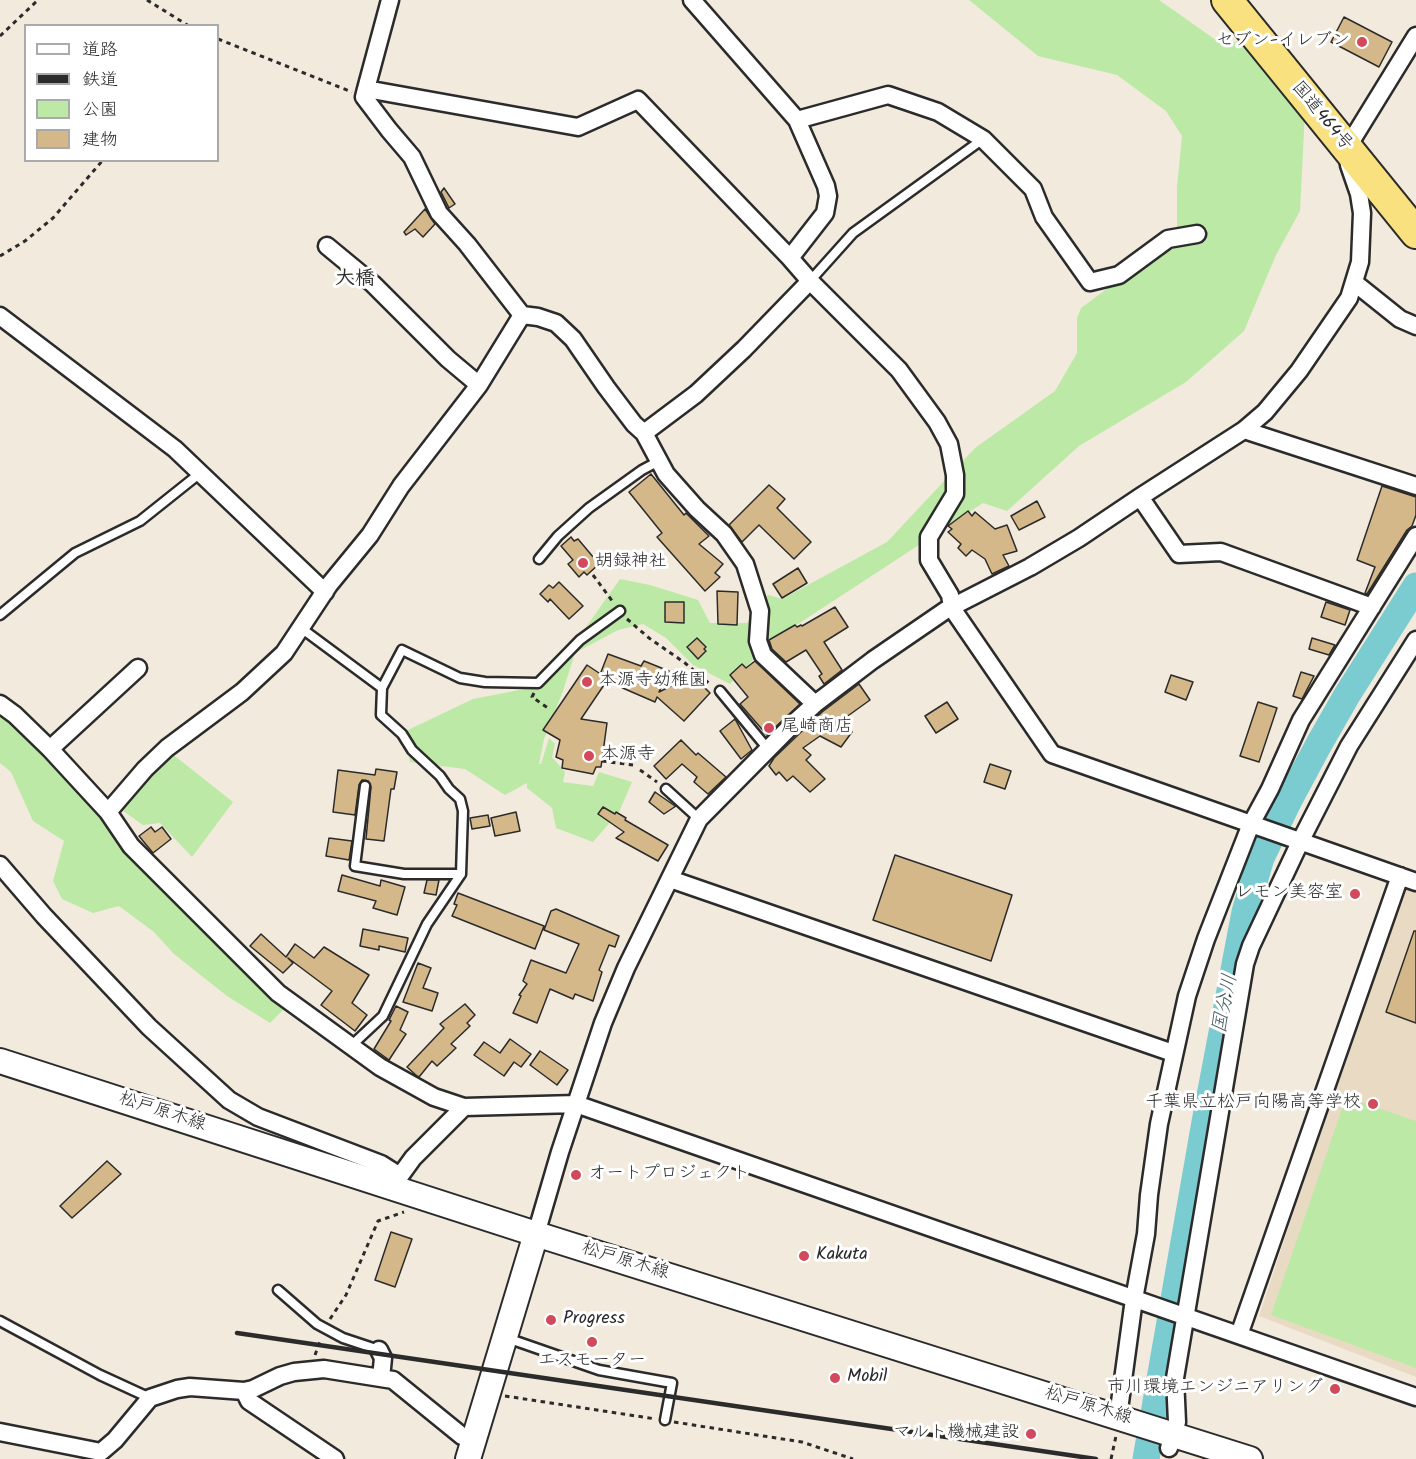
<!DOCTYPE html>
<html>
<head>
<meta charset="utf-8">
<style>
	body { margin:0 }
	#map { position:relative; width:1416px; height:1459px; overflow:hidden; background:#f2eadc; font-family:Kalam,"Klee One",sans-serif }
	canvas { display:block }
	.legend { position:absolute; left:24px; top:24px; width:195px; height:138px; box-sizing:border-box; background:#fff; border:2px solid #aaa; margin:0; padding:8px 10px; list-style:none; font-size:18px; color:#2b2b2b }
	.legend li { display:flex; align-items:center; gap:12px; height:30px }
	.legend b { width:30px; border:2px solid #aaa }
</style>
</head>
<body>
<div id="map">
<canvas width="1416" height="1459"></canvas>
<ul class="legend">
<li><b style="height:8px;background:#fff"></b>道路</li>
<li><b style="height:8px;background:#2b2b2b"></b>鉄道</li>
<li><b style="height:16px;background:#bde9a7"></b>公園</li>
<li><b style="height:16px;background:#d5b889"></b>建物</li>
</ul>
</div>
<script>
const ctx = document.querySelector('canvas').getContext('2d');
ctx.lineJoin = 'round';
function paint(path, color) { ctx.fillStyle = color; ctx.fill(path, 'evenodd'); }
const shape = rows => new Path2D(rows.map(r => 'M' + r).join(''));
function trace(path, color, width, dash) { ctx.strokeStyle = color; ctx.lineWidth = width; ctx.lineCap = dash ? 'butt' : 'round'; ctx.setLineDash(dash || []); ctx.stroke(path); }
function drawText(font, color, halo, rows, align = 'center') {
  ctx.font = font + ' Kalam,"Klee One",sans-serif'; ctx.lineWidth = 6; ctx.setLineDash([]); ctx.textBaseline = 'middle'; ctx.strokeStyle = halo; ctx.fillStyle = color; for (const [text, x, y, turn = 0] of rows) {
    ctx.save(); ctx.translate(x, y); ctx.rotate((+turn || 0) * Math.PI / 180); ctx.textAlign = isNaN(turn) ? turn : align; if (halo) ctx.strokeText(text, 0, 0); ctx.fillText(text, 0, 0); ctx.restore();
  }
}
paint(shape([
	[1402,887,1416,891,1416,1377,1259,1316]
]), '#e9dbc3');
paint(shape([
	[969,0,1159,0,1223,45,1247,39,1305,111,1300,211,1276,255,1244,331,1186,382,1079,446,1007,511,983,503,792,628,752,661,730,684,693,665,666,638,643,624,618,630,575,653,563,691,544,739,539,764,541,764,549,738,555,744,552,757,565,772,563,782,593,786,599,772,632,782,619,812,593,842,556,828,552,808,527,788,527,783,505,795,465,769,410,762,404,732,473,699,545,685,620,579,650,585,698,600,710,623,747,623,755,611,760,598,769,595,782,599,887,542,975,448,1055,391,1077,353,1077,318,1081,308,1108,288,1177,244,1177,187,1182,136,1166,111,1117,75,1038,56],
	[0,713,30,738,187,909,284,1009,270,1023,227,996,174,954,154,932,119,906,93,913,62,899,53,881,64,841,33,821,11,772,0,763],
	[171,753,233,802,192,857,160,823,143,825,119,808],
	[1346,1097,1416,1121,1416,1368,1271,1315]
]), '#bde9a7');
trace(shape([
	[1146,1459,1205,1122,1245,912,1261,858,1288,802,1319,744,1347,695,1416,586]
]), '#7bccd1', 27);
const building = shape([
	[1344,17,1392,42,1379,67,1331,42,1344,17],
	[444,188,455,204,449,208,441,192,444,188],
	[425,209,435,224,423,237,415,229,406,235,404,232,425,209],
	[651,474,684,515,686,513,709,536,699,544,723,564,715,573,720,577,705,591,657,537,662,533,629,492,651,474],
	[769,485,785,499,777,508,811,542,794,559,759,525,742,542,729,525,769,485],
	[1382,486,1416,497,1416,515,1412,526,1407,530,1367,594,1365,593,1375,567,1357,560,1382,486],
	[1037,501,1045,517,1019,530,1011,516,1037,501],
	[968,511,972,516,975,512,995,529,1007,525,1017,551,1003,555,1009,566,992,574,985,559,972,550,966,556,958,548,961,544,948,532,952,529,948,526,968,511],
	[571,537,574,541,578,539,599,564,587,575,584,572,579,577,568,564,573,560,561,546,571,537],
	[798,568,807,583,782,598,773,584,798,568],
	[559,582,583,606,569,619,550,599,548,602,540,594,549,585,553,588,559,582],
	[717,591,738,592,737,625,718,624,717,591],
	[665,602,684,602,684,623,665,622,665,602],
	[1326,602,1350,610,1345,625,1321,617,1326,602],
	[835,607,848,627,824,642,842,670,824,684,819,676,822,674,806,650,786,662,772,649,769,640,795,625,797,627,801,625,802,626,835,607],
	[697,638,706,647,704,649,706,651,698,659,687,647,697,638],
	[1312,638,1335,645,1329,655,1309,649,1312,638],
	[608,654,641,666,644,661,669,671,659,692,687,678,700,683,710,693,684,721,657,697,655,702,618,686,601,672,608,654],
	[755,661,800,704,767,735,740,704,748,697,730,675,742,664,746,668,755,661],
	[587,665,608,679,581,719,607,723,601,767,596,767,593,774,562,768,563,760,556,757,560,740,543,730,587,665],
	[1301,672,1314,676,1302,699,1293,696,1301,672],
	[1171,675,1193,682,1186,700,1165,692,1171,675],
	[859,684,870,700,838,723,852,732,841,747,820,736,803,748,811,755,806,760,825,779,810,792,793,776,787,781,779,772,776,775,769,766,774,758,822,712,859,684],
	[947,702,958,719,936,733,925,716,947,702],
	[1258,702,1277,708,1259,762,1240,756,1258,702],
	[735,719,752,750,741,759,720,731,735,719],
	[681,740,696,755,698,753,726,777,708,794,694,782,697,777,682,764,666,779,654,766,681,740],
	[990,764,1011,771,1005,789,984,782,990,764],
	[376,769,397,772,394,789,391,789,384,841,366,839,371,787,368,781,362,780,359,785,355,815,333,812,338,770,375,775,376,769],
	[655,792,675,806,676,806,664,814,649,802,655,792],
	[603,807,615,814,616,812,626,818,625,820,668,845,658,861,616,838,624,832,598,814,603,807],
	[516,812,520,831,495,836,491,818,516,812],
	[488,815,490,826,472,829,470,818,488,815],
	[151,827,155,832,162,827,171,839,153,853,139,836,151,827],
	[329,838,352,841,349,860,326,856,329,838],
	[895,855,1012,895,991,961,873,920,895,855],
	[342,875,380,886,381,880,405,887,397,915,373,908,376,901,338,891,342,875],
	[427,880,439,880,436,895,424,893,427,880],
	[458,893,544,926,535,949,452,916,457,905,454,904,458,893],
	[556,909,619,936,615,947,609,945,599,970,602,972,593,1001,575,994,573,999,550,989,537,1023,513,1013,521,996,519,995,527,984,523,981,531,960,566,973,579,944,544,930,551,911,556,909],
	[363,929,408,938,405,952,379,946,379,950,360,946,363,929],
	[1414,931,1416,931,1416,1023,1386,1012,1414,931],
	[261,934,286,957,295,944,314,958,324,947,369,975,352,1003,367,1015,355,1031,321,1005,332,991,288,958,293,963,283,973,250,946,261,934],
	[418,963,431,968,423,988,438,993,432,1011,403,1002,418,963],
	[465,1004,475,1015,467,1023,470,1026,451,1044,456,1048,437,1066,432,1061,419,1077,417,1076,407,1067,444,1028,440,1024,465,1004],
	[396,1006,408,1012,400,1030,406,1034,389,1060,374,1049,391,1021,389,1020,396,1006],
	[510,1039,531,1054,521,1067,514,1062,504,1076,474,1055,484,1042,500,1053,510,1039],
	[540,1051,568,1070,557,1085,530,1065,540,1051],
	[107,1161,121,1174,72,1218,60,1206,107,1161],
	[391,1232,412,1239,395,1287,375,1280,391,1232]
]);
paint(building, '#d5b889');
trace(building, '#2b2b2b', 1.5);
const lane = shape([
	[810,281,853,233,983,139],
	[539,559,558,536,589,508,642,470,659,461],
	[0,615,75,553,140,521,199,474],
	[301,628,382,688,402,650,460,678,485,682,538,683,580,640,620,611],
	[720,691,768,749],
	[365,786,355,866,404,874,461,874],
	[666,789,699,819],
	[352,1045,383,1016,427,924,461,874,463,811,460,799,449,789,440,776,412,750,402,734,381,715,382,688],
	[278,1290,317,1324,343,1338,379,1350],
	[0,1321,100,1375,150,1398],
	[507,1338,599,1370,672,1383,665,1420]
]);
const street = shape([
	[390,0,366,89,578,127,638,100,790,258,810,281,899,370,937,422,949,444,955,475,955,494,929,537,929,560,950,595,952,607,956,614,1052,754,1416,882],
	[692,0,797,120,826,186,828,196,825,213,790,258],
	[366,89,364,97,389,130,412,157,439,213,467,244,522,315,538,317,556,323,573,339,606,387,634,424,644,433,666,474,697,509,724,534,745,564,760,611,758,641,763,655,815,704],
	[797,120,888,95,938,112,983,139,1033,189,1044,217,1090,282,1119,275,1168,239,1197,234],
	[1355,283,1400,319,1416,326],
	[0,316,175,449,325,592],
	[479,385,522,315],
	[1244,430,1416,486],
	[644,433,696,394,744,349,810,281],
	[1140,497,1179,554,1221,552,1372,607],
	[0,704,15,715,50,749,108,812,131,846,278,993,380,1067,434,1097,464,1107,576,1104,1416,1397],
	[50,749,138,668],
	[108,812,145,769,167,748,242,692,284,653,329,585,370,535,401,486,479,385,448,359,373,284,327,246],
	[0,865,44,916,149,1027,229,1100,258,1117,381,1164,400,1176,396,1189],
	[670,879,1173,1053],
	[400,1176,413,1158,464,1107],
	[536,1234,560,1152,603,1023,626,968,699,819,795,722,815,704,873,660,946,610,1030,567,1079,538,1140,497,1244,430,1265,412,1299,371,1349,298,1360,262,1362,213,1359,194,1349,165,1347,148,1416,36],
	[1239,1335,1400,876],
	[379,1350,383,1358,381,1378],
	[244,1391,249,1401,335,1459],
	[1118,1417,1134,1299,1146,1234,1149,1195,1159,1124,1187,996,1206,939,1251,824,1270,789,1301,720,1416,536],
	[0,1432,101,1452,115,1440,150,1398,177,1389,190,1387,244,1391,253,1389,280,1376,294,1372,324,1369,393,1380,462,1436,473,1440],
	[1169,1448,1177,1422,1175,1378,1245,964,1251,946,1301,840,1349,746,1416,640]
]);
const secondary = shape([
	[0,1061,536,1234,1250,1459],
	[468,1459,536,1234]
]);
const highway = shape([
	[1227,0,1416,233]
]);
trace(lane, '#2b2b2b', 13);
trace(street, '#2b2b2b', 21);
trace(secondary, '#2b2b2b', 28);
trace(highway, '#2b2b2b', 34);
trace(shape([
	[147,0,189,26],
	[0,36,38,0],
	[218,39,352,92],
	[0,256,25,241,53,218,103,160],
	[593,575,613,602],
	[627,619,649,638,685,663,711,685],
	[534,693,532,697,548,708],
	[602,761,633,765],
	[640,770,657,782],
	[330,1319,346,1295,378,1221,404,1212],
	[315,1355,321,1339],
	[505,1396,656,1419],
	[674,1422,802,1442,853,1459],
	[1111,1459,1116,1436]
]), '#2b2b2b', 3, [4.5, 4.5]);
trace(lane, '#fff', 8);
trace(street, '#fff', 16);
trace(secondary, '#fff', 24);
trace(highway, '#fae180', 30);
trace(shape([
	[237,1333,1096,1459]
]), '#2b2b2b', 4.5);
for (const [x, y, r, color] of [
	[1362,42,6,"#d1495b"],
	[583,563,6,"#d1495b"],
	[587,682,6,"#d1495b"],
	[769,728,6,"#d1495b"],
	[589,756,6,"#d1495b"],
	[1355,894,6,"#d1495b"],
	[1373,1104,6,"#d1495b"],
	[576,1175,6,"#d1495b"],
	[804,1256,6,"#d1495b"],
	[551,1320,6,"#d1495b"],
	[592,1342,6,"#d1495b"],
	[835,1378,6,"#d1495b"],
	[1335,1389,6,"#d1495b"],
	[1031,1434,6,"#d1495b"]
]) { const dot = new Path2D(); dot.arc(x, y, r, 0, 2 * Math.PI); ctx.fillStyle = color; ctx.fill(dot); trace(dot, '#fff', 2); }
drawText('18px', '#2b2b2b', '#fff', [
	["セブン-イレブン",1350,42,"right"],
	["胡録神社",595,563],
	["本源寺幼稚園",599,682],
	["尾崎商店",781,728],
	["本源寺",601,756],
	["レモン美容室",1343,894,"right"],
	["千葉県立松戸向陽高等学校",1361,1104,"right"],
	["オートプロジェクト",588,1175],
	["Kakuta",816,1256],
	["Progress",563,1320],
	["エスモーター",592,1362,"center"],
	["Mobil",847,1378],
	["市川環境エンジニアリング",1323,1389,"right"],
	["マルト機械建設",1019,1434,"right"]
], 'left');
drawText('18px', '#2b2b2b', '#fff', [
	["国道464号",1321,117,50],
	["松戸原木線",162,1113,18],
	["松戸原木線",625,1262,17],
	["松戸原木線",1088,1407,17]
]);
drawText('bold 20px', '#2b2b2b', '#fff', [
	["大橋",355,281]
]);
drawText('italic 20px', '#435b5d', '#fff', [
	["国分川",1227,1004,-79]
]);
</script>
</body>
</html>
